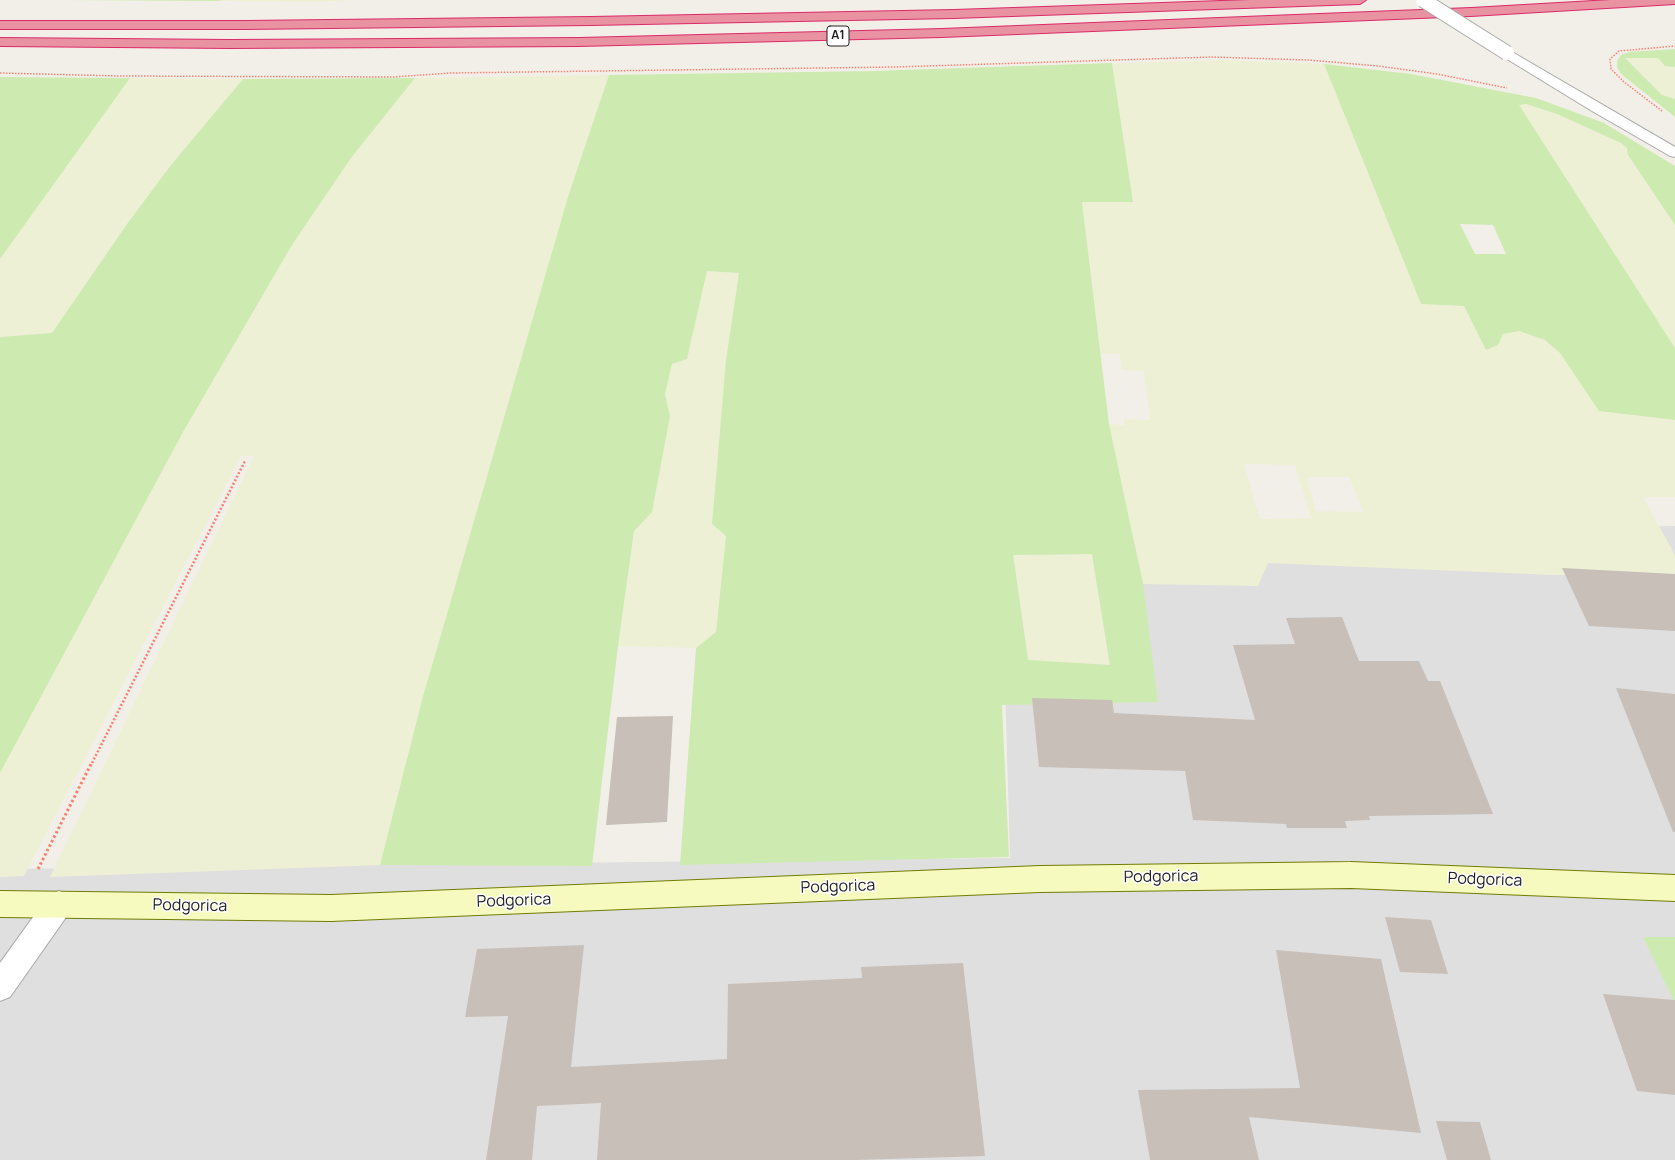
<!DOCTYPE html>
<html>
<head>
<meta charset="utf-8">
<style>
	body { margin:0 }
	canvas { display:block; background:#f2efe9 }
</style>
</head>
<body>
<canvas width="1675" height="1160"></canvas>
<script>
const ctx = document.querySelector('canvas').getContext('2d');
ctx.lineJoin = 'round';
function paint(path, color) { ctx.fillStyle = color; ctx.fill(path, 'evenodd'); }
const shape = rows => new Path2D(rows.map(r => 'M' + r).join(''));
function trace(path, color, width, dash) { ctx.strokeStyle = color; ctx.lineWidth = width; ctx.lineCap = dash ? 'butt' : 'round'; ctx.setLineDash(dash || []); ctx.stroke(path); }
function drawText(font, color, halo, rows, align = 'center') {
  ctx.font = font + ' Manrope,sans-serif'; ctx.lineWidth = 3; ctx.setLineDash([]); ctx.textBaseline = 'middle'; ctx.strokeStyle = halo; ctx.fillStyle = color; for (const [text, x, y, turn = 0] of rows) {
    ctx.save(); ctx.translate(x, y); ctx.rotate((+turn || 0) * Math.PI / 180); ctx.textAlign = isNaN(turn) ? turn : align; if (halo) ctx.strokeText(text, 0, 0); ctx.fillText(text, 0, 0); ctx.restore();
  }
}
paint(shape([
	[1675,526,1675,1160,0,1160,0,869,1010,858,1001,543]
]), '#e0dfdf');
paint(shape([
	[221,0,351,0,316,2,219,1],
	[1625,57,1658,58,1665,66,1675,67,1675,99,1662,95],
	[1227,60,1324,64,1421,304,1464,306,1486,350,1498,345,1502,334,1519,331,1545,340,1560,353,1599,411,1675,420,1675,497,1643,497,1675,555,1675,576,1554,575,1268,563,1258,586,1143,584,1109,424,1124,425,1124,419,1150,420,1144,371,1122,370,1120,354,1101,354,1082,202,1133,201,1112,63],
	[1244,464,1295,465,1311,518,1260,519],
	[1307,477,1349,477,1364,512,1316,511],
	[609,75,568,197,422,700,380,865,50,877,254,456,241,456,24,876,0,877,0,773,183,432,292,245,351,158,415,78],
	[130,78,243,79,171,165,127,224,52,333,0,337,0,259],
	[1526,104,1557,114,1621,143,1628,148,1628,155,1675,225,1675,348,1519,105],
	[707,271,739,273,726,360,712,524,726,536,716,632,696,648,618,646,634,531,652,512,670,416,665,394,672,364,687,358],
	[1092,554,1110,665,1028,661,1013,555]
]), '#eef0d5');
paint(shape([
	[58,0,221,0,219,1],
	[1675,49,1675,67,1665,66,1658,58,1625,58,1662,95,1675,99,1675,117,1621,74,1617,67,1617,61,1621,55,1629,52],
	[1112,63,1133,202,1082,202,1109,424,1143,584,1158,702,1002,705,1009,857,680,865,696,648,716,632,726,536,712,524,726,360,739,273,707,271,687,359,672,364,665,394,670,416,652,512,634,531,618,646,592,866,380,865,422,700,568,197,609,75,872,71],
	[1092,554,1110,665,1028,660,1013,555],
	[1324,64,1411,74,1536,98,1604,123,1675,166,1675,225,1628,155,1627,148,1621,143,1557,114,1526,104,1519,105,1675,348,1675,420,1599,411,1560,353,1545,340,1519,331,1503,334,1498,345,1486,350,1464,306,1421,304],
	[1460,224,1493,225,1506,254,1475,254],
	[0,77,130,78,0,259],
	[415,78,351,158,292,245,183,432,0,773,0,337,52,333,127,224,171,165,243,79],
	[1643,937,1675,937,1675,1005,1673,999]
]), '#cdebb0');
paint(shape([
	[1562,568,1675,574,1675,631,1589,626],
	[1342,617,1359,661,1419,661,1428,681,1440,681,1493,814,1369,816,1370,820,1345,821,1347,828,1287,828,1286,824,1193,820,1185,771,1039,767,1032,698,1112,700,1114,713,1255,720,1233,645,1295,644,1286,618],
	[1616,688,1675,694,1675,832,1673,832],
	[673,716,667,822,606,825,617,717],
	[1385,917,1431,920,1448,974,1400,972],
	[584,945,571,1067,727,1059,728,984,862,978,861,967,963,963,985,1156,856,1160,597,1160,601,1103,537,1106,532,1160,486,1160,508,1016,465,1017,477,949],
	[1276,950,1381,959,1421,1133,1249,1117,1259,1160,1150,1160,1138,1090,1300,1088],
	[1603,994,1675,1000,1675,1095,1637,1091],
	[1436,1121,1480,1122,1491,1160,1447,1160]
]), '#c7bfb8');
const lane = shape([
	[59,891,69,895,73,904,69,913,10,997,0,1001,0,963,49,895,59,891]
]);
const street = shape([
	[1507,49,1675,147,1675,157,1670,156,1592,111,1502,56,1500,53,1502,50,1507,49]
]);
const secondary = shape([
	[1351,862,1675,875,1675,901,1351,888,1040,892,331,921,0,917,0,891,331,895,1040,866,1351,862]
]);
const highway = shape([
	[1251,0,1366,0,1360,4,954,18,591,25,244,29,0,29,0,21,244,21,591,17,954,10,1251,0],
	[1611,0,1675,0,1675,4,1471,16,942,37,579,46,230,48,0,46,0,38,230,40,579,38,942,29,1471,8,1611,0]
]);
trace(lane, '#a9a9a9', 2);
trace(street, '#a9a9a9', 2);
trace(secondary, '#707d05', 2);
trace(highway, '#dc2a67', 2);
trace(shape([
	[0,73,120,76,393,77,450,73,895,67,1212,57,1309,60,1378,66,1437,74,1507,88],
	[1662,111,1624,82,1611,69,1610,59,1619,51,1675,46]
]), '#fa8072', 1.5, [1.5, 1.5]);
trace(shape([
	[92,763,245,461]
]), '#fa8072', 2.5, [2, 2]);
trace(shape([
	[38,869,92,762]
]), '#fa8072', 3, [2.5, 2.5]);
paint(lane, '#fff');
paint(street, '#fff');
paint(secondary, '#f7fabf');
paint(highway, '#e892a2');
const streetBridge = shape([
	[1423,0,1507,53]
]);
trace(streetBridge, '#a9a9a9', 16, []);
trace(streetBridge, '#fff', 14);
for (const [x, y, w] of [
	[838,36,22]
]) { const box = new Path2D(); box.roundRect(x - w / 2, y - 10, w, 20, 3); ctx.fillStyle = '#fff'; ctx.fill(box); trace(box, '#222', 1); }
drawText('bold 12px', '#222', null, [
	["A1",838,36]
]);
drawText('16px', '#222', '#fff', [
	["Podgorica",1161,877,-1],
	["Podgorica",1485,880,2],
	["Podgorica",838,887,-2],
	["Podgorica",514,901,-2],
	["Podgorica",190,906,1]
]);
</script>
</body>
</html>
